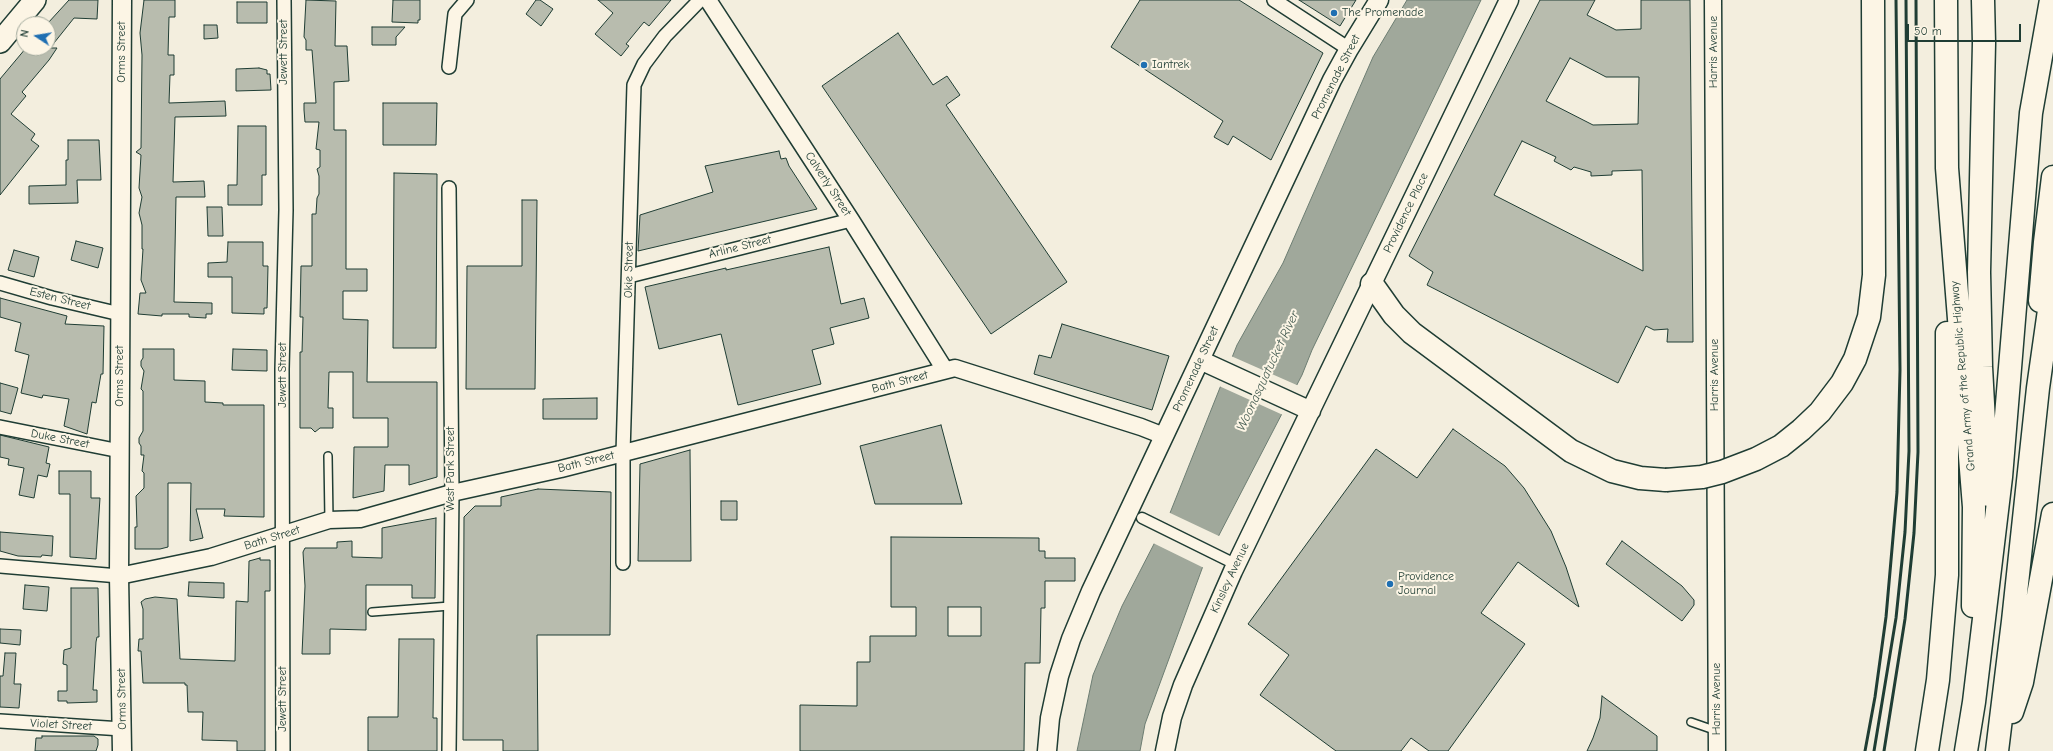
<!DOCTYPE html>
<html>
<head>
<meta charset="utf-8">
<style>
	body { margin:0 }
	#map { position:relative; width:2053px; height:751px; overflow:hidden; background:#f3eede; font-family:"Comic Neue",sans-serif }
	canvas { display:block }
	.north { position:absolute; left:16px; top:16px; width:40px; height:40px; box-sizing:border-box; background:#fcf5e5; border:1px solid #a4ab9e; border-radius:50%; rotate:282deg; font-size:11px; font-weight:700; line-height:16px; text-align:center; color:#1f3d34 }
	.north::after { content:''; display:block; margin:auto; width:14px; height:18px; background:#1f6fb2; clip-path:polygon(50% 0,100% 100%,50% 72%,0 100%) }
	.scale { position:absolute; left:1907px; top:24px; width:114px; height:18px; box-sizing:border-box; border:2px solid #1f3d34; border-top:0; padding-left:5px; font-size:12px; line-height:14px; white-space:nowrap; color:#1f3d34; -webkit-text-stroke:3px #fcf5e5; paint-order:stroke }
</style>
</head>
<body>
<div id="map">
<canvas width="2053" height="751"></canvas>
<div class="north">N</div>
<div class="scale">50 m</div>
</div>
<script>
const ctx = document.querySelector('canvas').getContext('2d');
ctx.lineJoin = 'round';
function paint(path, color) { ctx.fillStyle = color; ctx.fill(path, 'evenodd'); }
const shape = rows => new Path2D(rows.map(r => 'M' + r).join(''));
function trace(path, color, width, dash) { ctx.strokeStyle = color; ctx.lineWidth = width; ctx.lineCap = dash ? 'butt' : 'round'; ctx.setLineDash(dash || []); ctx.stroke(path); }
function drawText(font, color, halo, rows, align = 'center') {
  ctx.font = font + ' "Comic Neue",sans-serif'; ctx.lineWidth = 4; ctx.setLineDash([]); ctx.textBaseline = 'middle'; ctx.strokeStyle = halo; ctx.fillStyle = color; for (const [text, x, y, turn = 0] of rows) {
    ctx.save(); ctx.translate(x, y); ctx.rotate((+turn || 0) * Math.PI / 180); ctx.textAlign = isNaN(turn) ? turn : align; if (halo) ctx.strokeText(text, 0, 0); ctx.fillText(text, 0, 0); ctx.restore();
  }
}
const water = shape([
	[1407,0,1481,0,1312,350,1302,375,1203,566,1145,724,1140,751,1077,751,1093,675,1122,606,1170,513,1237,345,1283,263,1373,57,1407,0]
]);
paint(water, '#a0a89b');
trace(water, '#6c7d72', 1);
paint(shape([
	[1231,356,1299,386,1283,415,1219,386],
	[1168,512,1221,537,1204,568,1153,543]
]), '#f3eede');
const building = shape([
	[69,0,98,0,97,19,74,18,50,48,57,48,49,60,22,92,26,96,11,114,35,134,31,140,39,146,0,195,0,79,26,48,48,48,48,23,69,0],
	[144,0,175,0,175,17,169,17,168,55,174,55,174,75,170,75,169,103,225,101,226,116,175,117,173,182,204,181,205,197,176,197,174,302,212,303,212,314,206,314,206,318,189,317,189,314,162,314,162,316,138,314,140,293,146,293,141,280,143,249,142,249,142,225,139,213,142,197,139,188,141,155,136,152,141,148,142,55,140,33,144,0],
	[306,0,336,1,335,46,347,46,349,81,334,82,334,130,346,130,346,269,367,269,367,291,343,291,343,319,368,320,367,382,437,382,437,477,409,485,409,465,385,465,384,491,353,498,354,447,388,447,388,418,353,418,353,372,329,372,328,408,333,408,333,428,320,428,315,432,311,428,300,428,300,352,302,352,303,317,300,317,301,266,312,266,312,214,316,214,317,198,319,194,319,176,317,169,320,167,320,150,316,149,319,122,305,122,304,110,304,103,316,103,312,50,306,50,306,40,304,37,306,0],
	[393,0,420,0,420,20,418,20,418,23,392,22,393,0],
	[536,0,540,0,553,9,541,26,526,14,536,0],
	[598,0,671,0,649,26,644,22,626,44,629,46,621,56,595,34,613,13,598,0],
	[1140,0,1239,0,1323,53,1271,160,1233,136,1228,145,1214,137,1223,121,1111,47,1140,0],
	[1299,0,1356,0,1340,26,1299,0],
	[1540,0,1595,0,1587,15,1616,30,1641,29,1641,0,1690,0,1693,342,1667,342,1668,329,1654,330,1646,326,1618,383,1427,285,1433,272,1409,256,1540,0],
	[1570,58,1606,77,1639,77,1638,124,1593,125,1546,101,1570,58],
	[1522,141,1556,157,1554,161,1571,170,1574,167,1591,172,1591,176,1612,175,1612,171,1642,170,1643,271,1494,195,1522,141],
	[237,2,267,2,267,23,237,23,237,2],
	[204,25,217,25,218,38,204,39,204,25],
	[372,27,405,27,396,37,396,45,372,45,372,27],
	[898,33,933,85,947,76,960,95,946,105,1067,282,991,334,822,86,898,33],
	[259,68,267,70,267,74,270,74,271,90,236,91,236,69,259,68],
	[383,103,437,103,436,145,383,145,383,103],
	[238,126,266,126,266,175,262,175,262,205,228,205,228,185,237,185,238,126],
	[68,140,99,140,101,180,77,180,78,203,29,204,29,186,66,185,66,160,68,160,68,140],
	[779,151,781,159,786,158,789,166,817,209,638,251,640,215,713,192,705,166,779,151],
	[394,173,437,174,436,348,393,348,394,173],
	[522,200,537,200,535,389,466,389,467,266,522,266,522,200],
	[207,207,222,207,223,236,208,236,207,207],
	[76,241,103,248,98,268,71,260,76,241],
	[228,242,263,242,263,266,268,266,267,308,264,308,264,314,232,313,232,277,208,277,208,263,227,262,228,242],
	[829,247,841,304,864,298,869,318,830,328,834,344,812,350,821,384,738,405,721,334,659,349,645,287,726,268,726,270,829,247],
	[14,250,39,257,34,277,8,270,14,250],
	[0,298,67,316,65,324,104,326,103,374,101,374,96,403,92,402,87,434,64,426,69,399,43,395,42,398,21,393,29,355,15,351,21,323,0,317,0,298],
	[1062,324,1169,356,1152,410,1034,374,1039,355,1051,358,1062,324],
	[143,349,174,349,174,380,205,381,205,402,223,403,223,405,264,405,264,517,224,516,225,509,196,509,203,538,190,541,191,483,168,483,168,547,160,549,135,549,135,527,137,527,136,496,144,488,144,473,142,471,144,455,141,455,141,446,139,443,139,438,143,431,143,391,141,389,144,371,141,366,141,361,143,358,143,349],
	[233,349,267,350,267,371,232,370,233,349],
	[0,383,18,388,11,414,0,411,0,383],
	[597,398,597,419,543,419,543,399,597,398],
	[941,425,962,504,875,504,860,446,941,425],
	[1453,429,1505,466,1524,488,1551,531,1566,567,1579,607,1518,562,1481,613,1525,644,1448,751,1429,751,1411,738,1401,751,1336,751,1260,695,1289,655,1248,624,1376,449,1417,478,1453,429],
	[0,435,49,447,46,463,50,464,47,477,38,475,34,498,19,495,24,468,8,465,9,459,0,457,0,435],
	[690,450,691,561,638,561,640,464,690,450],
	[59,471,91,471,91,498,100,498,96,559,70,557,70,494,59,494,59,471],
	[538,489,611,492,610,635,537,635,538,751,503,751,503,740,463,740,464,517,475,506,501,506,501,497,538,489],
	[721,501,737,501,737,520,721,520,721,501],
	[436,518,435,598,412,598,412,585,366,585,366,630,330,629,330,654,302,654,305,586,303,552,305,548,337,548,337,542,352,541,352,557,382,558,382,528,436,518],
	[0,532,53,536,52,556,42,555,41,557,18,556,0,551,0,532],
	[891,537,1039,538,1039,551,1045,551,1045,558,1075,558,1075,581,1045,581,1045,608,1041,608,1040,663,1025,663,1024,751,800,751,800,705,857,706,857,662,870,662,870,636,916,636,916,607,891,607,891,537],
	[948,607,981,607,981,636,948,636,948,607],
	[1622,541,1682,586,1694,600,1694,605,1682,621,1606,564,1622,541],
	[260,558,260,560,270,560,270,591,265,591,265,751,237,751,237,741,202,740,203,712,188,712,187,685,185,685,185,683,143,683,141,651,138,651,139,639,143,639,143,609,141,602,145,599,155,597,177,599,180,659,235,661,236,601,248,602,249,561,260,558],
	[189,582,224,583,224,598,188,596,189,582],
	[25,585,49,587,47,611,23,609,25,585],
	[71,588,98,588,99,637,97,637,96,642,93,690,97,690,97,702,67,703,67,701,58,701,58,691,67,691,67,665,63,664,64,650,71,648,71,588],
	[0,629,21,630,20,645,0,643,0,629],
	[399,639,434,639,433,718,437,718,437,751,368,751,368,717,398,717,399,639],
	[5,653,16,653,14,684,21,684,19,708,0,707,0,676,3,676,5,653],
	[1602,696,1657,736,1657,751,1587,751,1593,738,1600,718,1602,696],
	[42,736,94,736,98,739,98,745,96,751,35,751,36,738,42,738,42,736]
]);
paint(building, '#b8bcae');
trace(building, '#1f3d34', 1);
const service = shape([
	[328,456,329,520],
	[372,612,450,606],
	[1691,722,1717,731]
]);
const pedestrian = shape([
	[1142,518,1231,562]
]);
const minor = shape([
	[1274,0,1349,49],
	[449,67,455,14,467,0],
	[449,188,452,493,449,751],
	[629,276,851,220],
	[0,283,52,298,120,314],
	[0,427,120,451],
	[623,563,623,453,634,85,644,64,665,36,700,0],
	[0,566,119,576],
	[0,721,122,729],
	[283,751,282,369,286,210,284,0]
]);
const tertiary = shape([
	[708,0,851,220,945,370],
	[1713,0,1717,751],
	[119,576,211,557,329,520,360,519,452,493,561,469,955,368,1141,427,1164,436]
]);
const secondary = shape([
	[1200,360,1311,411],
	[122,751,119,576,122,0],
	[1047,751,1050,718,1059,676,1071,639,1091,591,1332,80,1349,49,1379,0],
	[1165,751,1172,717,1183,685,1233,571,1509,0]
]);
const primary = shape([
	[0,42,35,0]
]);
const motorway = shape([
	[1946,0,1947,168,1974,507,1973,606],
	[1983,0,1984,43,1979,272,1981,367,1988,495],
	[1372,284,1394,315,1412,333,1571,451,1612,471,1640,478,1666,480],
	[2040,301,2045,242,2053,177],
	[2012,712,2022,682,2053,514],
	[1927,751,1938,680,1947,575,1947,333],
	[1966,751,1974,702,2001,477,2031,113,2051,0],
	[1997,751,2013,621,2038,388,2053,282]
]);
trace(service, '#1f3d34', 10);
trace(pedestrian, '#1f3d34', 13);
trace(minor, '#1f3d34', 16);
trace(tertiary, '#1f3d34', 19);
trace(secondary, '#1f3d34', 21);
trace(primary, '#1f3d34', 24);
trace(motorway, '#1f3d34', 25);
trace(service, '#fcf5e5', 7);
trace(pedestrian, '#fcf5e5', 10);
trace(minor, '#fcf5e5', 13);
trace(tertiary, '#fcf5e5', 16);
trace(secondary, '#fcf5e5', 18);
trace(primary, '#fcf5e5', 21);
trace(motorway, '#fcf5e5', 22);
trace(shape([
	[1865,751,1875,697,1886,617,1897,492,1900,370,1896,0],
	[1874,751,1896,618,1905,532,1909,451,1906,0],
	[1884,751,1905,619,1914,533,1918,452,1916,0]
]), '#1f3d34', 3);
const motorwayBridge = shape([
	[1666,480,1702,477,1722,472,1756,459,1781,446,1801,430,1820,412,1842,383,1855,359,1869,317,1874,275,1873,0]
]);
trace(motorwayBridge, '#1f3d34', 25, []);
trace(motorwayBridge, '#fcf5e5', 22);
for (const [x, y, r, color] of [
	[1334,13,4,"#1f6fb2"],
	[1144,65,4,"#1f6fb2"],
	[1390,584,4,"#1f6fb2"]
]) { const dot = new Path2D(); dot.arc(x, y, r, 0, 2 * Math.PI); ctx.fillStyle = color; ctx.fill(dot); trace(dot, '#fcf5e5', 1.5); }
drawText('12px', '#1f3d34', '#fcf5e5', [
	["The Promenade",1342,13],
	["Iantrek",1152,65],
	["Providence",1398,577],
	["Journal",1398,591]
], 'left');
drawText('12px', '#1f3d34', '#fcf5e5', [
	["Orms Street",122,52,-90],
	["Jewett Street",284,52,-90],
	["Harris Avenue",1714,52,-90],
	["Promenade Street",1336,77,-63],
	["Calverly Street",828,184,57],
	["Providence Place",1406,213,-64],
	["Arline Street",740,247,-14],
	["Okie Street",629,270,-89],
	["Esten Street",60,299,14],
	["Promenade Street",1196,369,-65],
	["Jewett Street",283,375,-90],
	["Harris Avenue",1715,375,-90],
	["Orms Street",120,376,-90],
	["Grand Army of the Republic Highway",1963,376,-95],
	["Bath Street",900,382,-15],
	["Duke Street",60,439,11],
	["Bath Street",586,462,-14],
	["West Park Street",451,469,-90],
	["Bath Street",272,538,-17],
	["Kinsley Avenue",1230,578,-65],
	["Orms Street",122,699,-91],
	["Jewett Street",283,699,-90],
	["Harris Avenue",1717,699,-90],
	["Violet Street",61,725,3]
]);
drawText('italic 13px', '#465d53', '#fcf5e5', [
	["Woonasquatucket River",1268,371,-65]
]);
</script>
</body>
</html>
